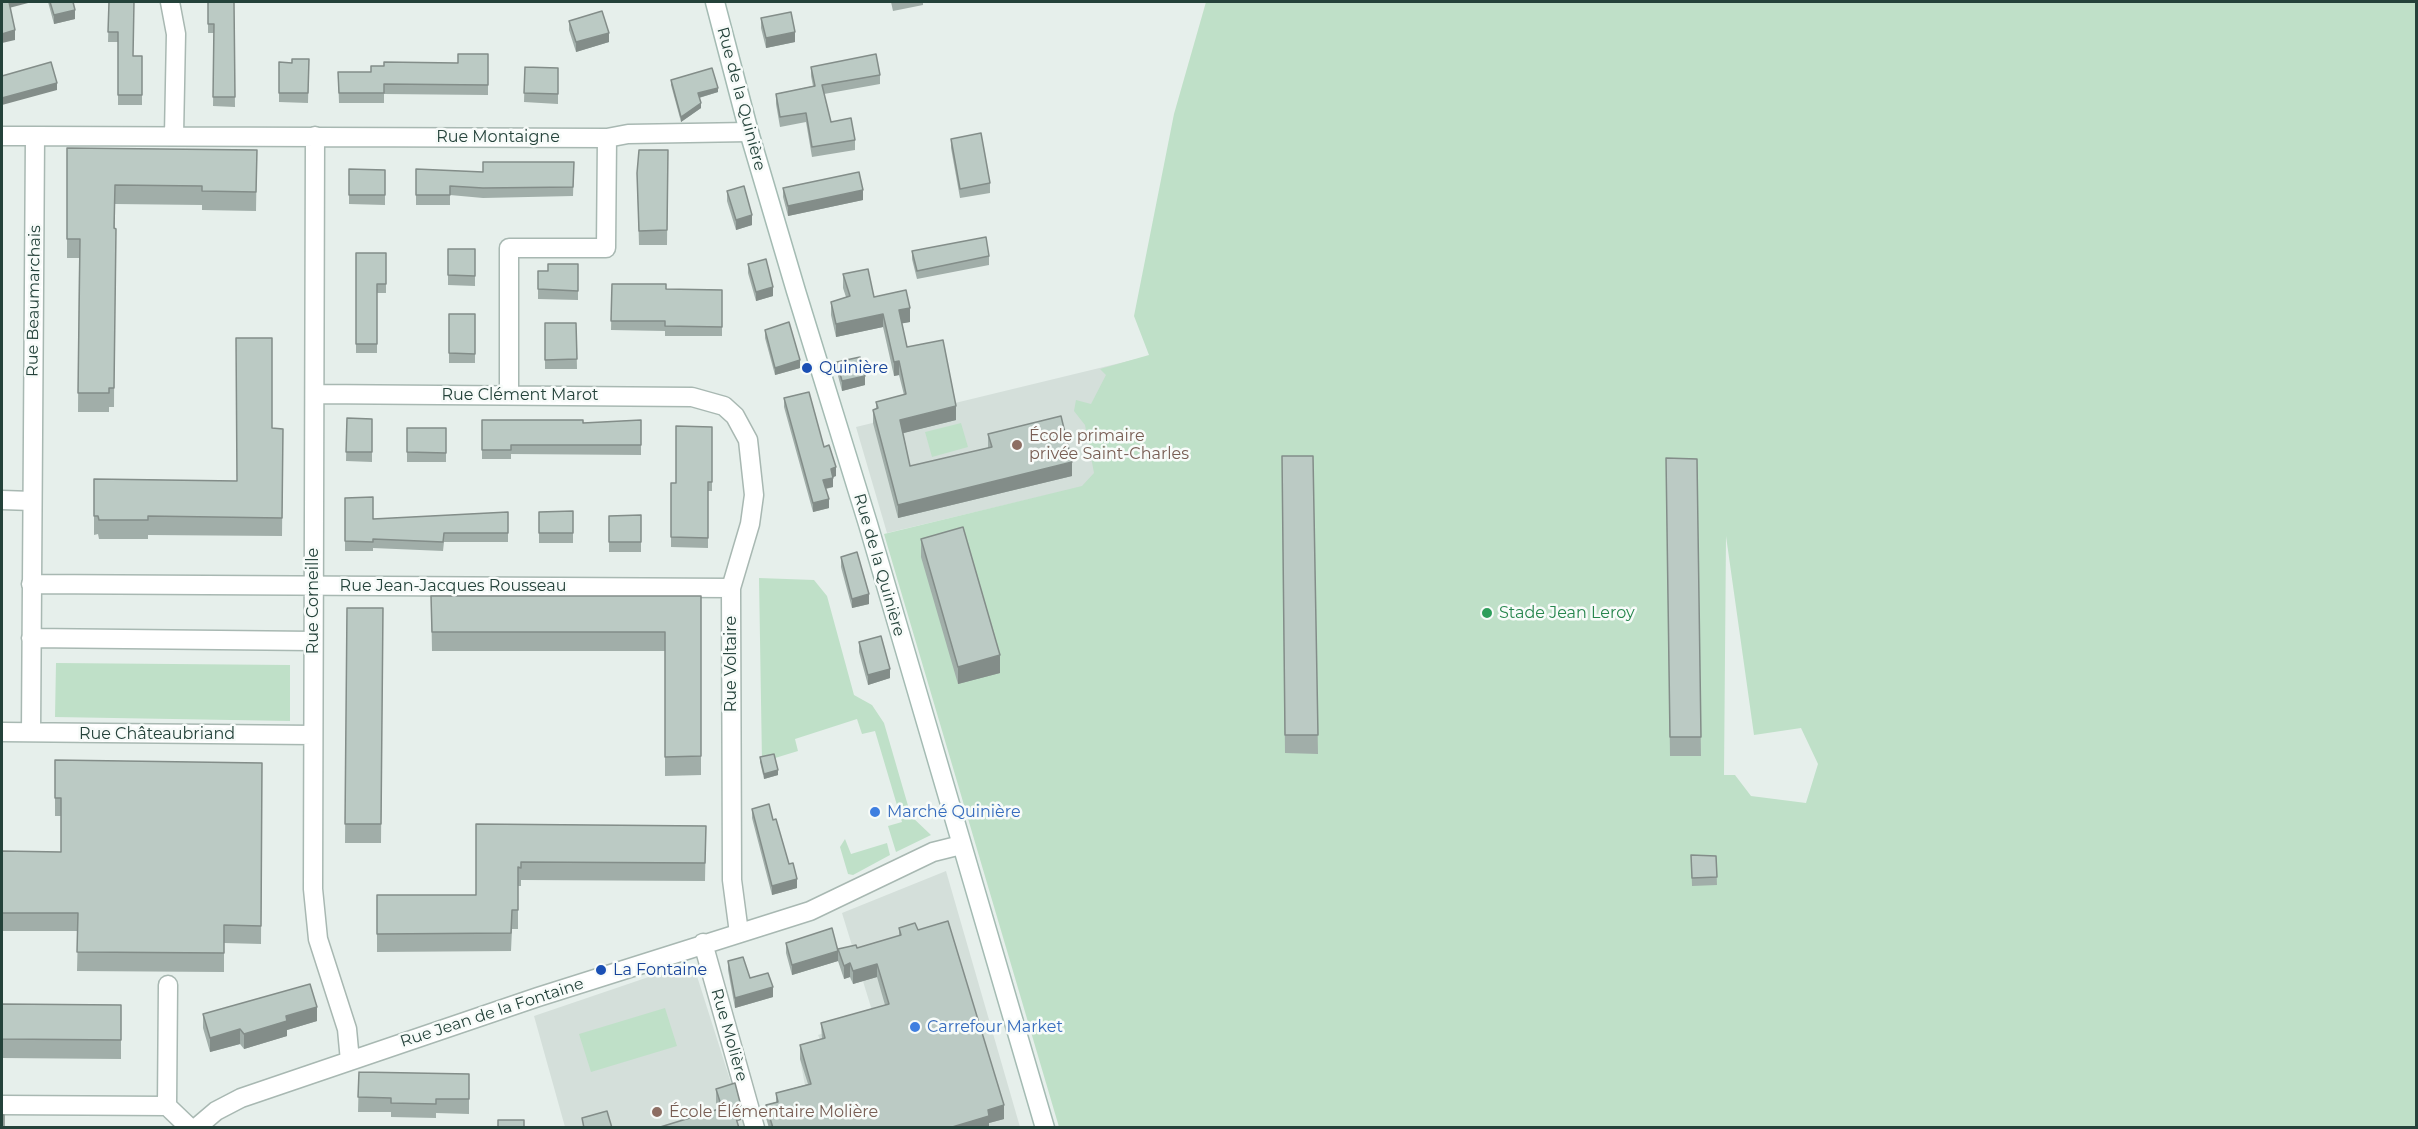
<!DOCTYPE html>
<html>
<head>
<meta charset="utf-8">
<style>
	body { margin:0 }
	#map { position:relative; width:2418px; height:1129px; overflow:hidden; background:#e6efeb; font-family:Montserrat,sans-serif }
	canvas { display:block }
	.frame { position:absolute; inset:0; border:3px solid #24423a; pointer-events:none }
</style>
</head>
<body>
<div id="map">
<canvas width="2418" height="1129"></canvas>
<div class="frame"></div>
</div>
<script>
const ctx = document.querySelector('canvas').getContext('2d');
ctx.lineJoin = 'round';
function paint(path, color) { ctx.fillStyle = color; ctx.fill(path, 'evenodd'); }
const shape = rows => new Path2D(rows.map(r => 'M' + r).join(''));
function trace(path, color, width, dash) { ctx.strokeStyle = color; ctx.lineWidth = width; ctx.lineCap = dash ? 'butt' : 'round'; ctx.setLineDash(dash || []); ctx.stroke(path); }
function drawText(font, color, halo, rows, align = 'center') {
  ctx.font = font + ' Montserrat,sans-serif'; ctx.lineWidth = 5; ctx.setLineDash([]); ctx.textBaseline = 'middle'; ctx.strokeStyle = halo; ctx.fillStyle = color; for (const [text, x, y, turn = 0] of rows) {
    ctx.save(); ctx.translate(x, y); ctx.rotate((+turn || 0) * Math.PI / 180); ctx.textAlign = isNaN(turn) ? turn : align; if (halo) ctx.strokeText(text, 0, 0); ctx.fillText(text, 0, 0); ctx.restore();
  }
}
paint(shape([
	[1149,356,1178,464,887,533,856,427],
	[946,871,1020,1127,813,1127,800,1059,825,1051,818,1035,874,1017,842,913],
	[681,966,696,973,745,1127,565,1127,534,1016]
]), '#d4dfda');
paint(shape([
	[1206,2,2416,2,2416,1127,1059,1127,884,534,1082,486,1094,473,1085,425,1074,411,1076,400,1091,404,1106,375,1100,369,1149,355,1134,316,1174,114],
	[1726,536,1754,735,1801,728,1818,764,1806,803,1751,796,1735,775,1724,775],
	[961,423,968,447,932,457,925,432],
	[759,578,814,580,827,596,854,695,872,705,884,723,911,816,931,835,896,852,888,826,902,822,875,731,862,734,857,719,795,739,798,751,762,762],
	[56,663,290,665,290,721,55,717],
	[845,839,851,854,887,843,890,855,853,875,848,874,840,847],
	[665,1008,677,1046,591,1072,579,1034]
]), '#bfe0c8');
const street = shape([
	[170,2,176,34,174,135],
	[2,136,35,136,31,732],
	[35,136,607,138,628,134,749,132],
	[315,136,313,889,318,939,347,1029,350,1061],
	[315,394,692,397,724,406,735,416,748,440,754,495,750,524,731,588,732,880,739,933],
	[509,395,509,248,606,248,607,138],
	[2,500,32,501],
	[31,584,731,588],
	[31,638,313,641],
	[2,732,313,735],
	[703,943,755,1128],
	[2,1105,167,1106,190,1128],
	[167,1106,168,985],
	[196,1128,216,1111,241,1098,538,997,810,911,933,852,961,845]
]);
const secondary = shape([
	[715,2,749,132,796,291,868,524,1045,1128]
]);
trace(street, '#a8b8b2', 21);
trace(secondary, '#a4bbb3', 21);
trace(street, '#fff', 18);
trace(secondary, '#fff', 18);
paint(shape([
	[48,2,73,2,75,19,54,24],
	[109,2,133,56,142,56,142,105,118,105,118,42,108,42],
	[208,2,234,2,235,107,213,106,214,33,208,33],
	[891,2,923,2,923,5,893,11],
	[761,18,795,42,766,48,761,28],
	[569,21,609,42,576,52,569,30],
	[488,54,488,95,384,94,384,103,339,103,338,72,371,72,458,63],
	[309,59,308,103,279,102,279,62,292,63],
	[525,67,558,68,558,104,524,102],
	[811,67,880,75,880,84,824,94,831,122,855,140,855,150,812,157,806,122,780,127,776,104,776,94,813,86,811,76],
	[671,80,718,92,699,98,701,108,681,122,671,85],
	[951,139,990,183,990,193,960,198,951,148],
	[67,148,257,150,256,211,202,210,202,205,115,204,114,407,109,407,109,412,78,412,79,258,67,258],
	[668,150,667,245,639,245,637,173],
	[574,162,573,196,483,198,450,195,450,205,416,205,416,169,483,172],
	[349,169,385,170,385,205,349,204],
	[783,188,863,200,788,216,783,197],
	[727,191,752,225,736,230,727,201],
	[448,249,475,249,475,286,448,285],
	[912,251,989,256,989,265,917,279,912,259],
	[356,253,386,253,386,293,377,293,377,353,356,353],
	[578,264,578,300,538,299,538,271,548,271],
	[748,264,773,296,756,301,748,273],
	[843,274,910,322,902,323,907,347,956,420,903,433,910,466,988,448,988,434,1072,476,898,518,873,423,873,410,876,409,876,402,904,395,899,375,894,376,883,327,836,337,831,315,831,302,846,297,843,288],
	[612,284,666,289,722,290,722,336,665,336,665,331,611,330],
	[449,314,475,314,475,363,449,363],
	[545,323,576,323,577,369,545,369],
	[765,330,800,368,775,375,765,338],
	[837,362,865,385,842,391,837,372],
	[784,398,824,447,836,476,832,477,833,487,826,489,829,508,813,512,784,407],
	[347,418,372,419,372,462,346,461],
	[482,420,583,423,641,420,641,455,511,454,511,459,482,459],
	[712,427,712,491,708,491,708,548,671,547,671,483,676,483],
	[272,428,283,429,282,536,148,535,148,539,99,539,98,534,94,535,94,479,237,481],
	[407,428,446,428,446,462,407,462],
	[1282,456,1313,456,1318,754,1285,753],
	[1666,458,1697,459,1701,756,1670,756],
	[345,498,373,519,508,512,508,542,444,542,443,551,373,548,373,551,345,551],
	[573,511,573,543,539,543,539,512],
	[641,515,641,552,609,552,609,516],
	[921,539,1000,673,958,684,921,557],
	[841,557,869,604,852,608,841,567],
	[431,596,701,596,701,775,665,776,665,651,432,651],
	[347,608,383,608,381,843,345,843],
	[859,642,890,678,868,685,859,652],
	[760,757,778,775,764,779,760,762],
	[55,760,262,763,261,944,224,943,224,972,77,971,78,931,2,931,2,851,61,852,61,816,55,816],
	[752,809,773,820,797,888,772,895,752,818],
	[476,824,706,826,705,881,521,880,521,886,518,886,518,929,512,929,511,951,377,952,377,895,476,895],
	[1691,855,1716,856,1717,885,1692,886],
	[899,928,918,930,1004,1119,989,1123,989,1128,769,1128,766,1118,766,1105,776,1102,776,1093,808,1084,800,1059,800,1045,822,1039,821,1023,885,1005,877,977,853,984,850,977,844,979,838,961,792,975,786,953,786,943,838,951,857,948,899,936],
	[728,961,750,978,773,997,735,1008,728,970],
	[2,1004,121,1005,121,1059,2,1058],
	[203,1014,317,1021,287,1030,287,1036,244,1049,240,1044,210,1052,203,1028],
	[359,1072,469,1074,469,1114,436,1113,436,1118,391,1117,391,1112,358,1112],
	[716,1089,741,1120,737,1121,718,1109,716,1103]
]), '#a1aea9');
paint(shape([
	[9,2,32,2,9,8],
	[75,10,75,19,54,24,54,15],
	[15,30,15,40,2,43,2,34],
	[795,32,795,42,766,48,766,38],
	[609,33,609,42,576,52,576,42],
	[57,83,57,90,2,105,2,98],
	[718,88,718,92,698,98,698,93],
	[701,103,701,108,681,122,681,117],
	[863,190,863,200,788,216,788,206],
	[752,215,752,225,736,230,736,220],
	[773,287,773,296,756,301,756,292],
	[910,308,910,322,899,324,899,310],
	[883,314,883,327,836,337,836,324],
	[800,360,800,368,775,375,775,368],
	[899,361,899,375,894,376,894,362],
	[865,376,865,385,842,391,842,381],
	[956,406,956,420,900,434,900,420],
	[1072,462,1072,476,898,518,898,505],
	[836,467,836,476,831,478,831,469],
	[833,478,833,487,823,489,823,480],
	[829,499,829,508,813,512,813,503],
	[869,594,869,604,852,608,852,599],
	[1000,655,1000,673,958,684,958,667],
	[890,669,890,678,868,685,868,675],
	[778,770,778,775,764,779,764,774],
	[797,879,797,888,772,895,772,886],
	[838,951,838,961,792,975,792,965],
	[850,963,850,977,844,979,844,966],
	[877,964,877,977,853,984,853,971],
	[773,987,773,997,735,1008,735,998],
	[317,1007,317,1021,287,1030,287,1036,244,1049,244,1034,286,1016],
	[240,1029,240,1044,210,1052,210,1038],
	[1004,1105,1004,1119,989,1123,989,1128,949,1128,988,1110],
	[741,1106,741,1120,723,1125,723,1110]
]), '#838d89');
const building = shape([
	[2,2,9,2,15,30,2,34,2,2],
	[50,2,73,2,75,10,54,15,50,2],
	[109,2,134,2,133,56,142,56,142,95,118,95,118,32,108,32,109,2],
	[208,2,234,2,235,97,213,97,214,24,208,24,208,2],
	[602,11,609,33,576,42,569,21,602,11],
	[791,12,795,32,766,38,761,18,791,12],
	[458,54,488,54,488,85,384,84,384,93,339,93,338,72,371,72,371,66,384,66,384,62,458,63,458,54],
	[876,54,880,75,822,85,831,122,851,118,855,140,812,147,806,113,780,117,776,94,815,86,811,67,876,54],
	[292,59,309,59,308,93,279,93,279,62,292,63,292,59],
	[51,62,57,83,2,98,2,76,51,62],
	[525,67,558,68,558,94,524,93,525,67],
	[712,68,718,88,698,93,701,103,681,117,671,80,712,68],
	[981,133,990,183,960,189,951,139,981,133],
	[67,148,257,150,256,192,202,191,202,186,115,185,114,228,116,229,114,388,109,388,109,393,78,393,80,239,67,239,67,148],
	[639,150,668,150,667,230,639,231,637,173,639,150],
	[483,162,574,162,573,187,483,188,450,186,450,195,416,195,416,169,483,172,483,162],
	[349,169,385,170,385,195,349,195,349,169],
	[859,172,863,190,788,206,783,188,859,172],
	[744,186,752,215,736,220,727,191,744,186],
	[986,237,989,256,917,271,912,251,986,237],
	[448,249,475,249,475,276,448,275,448,249],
	[356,253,386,253,386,284,377,284,377,344,356,344,356,253],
	[766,259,773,287,756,292,748,264,766,259],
	[548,264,578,264,578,291,538,289,538,271,548,271,548,264],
	[868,269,874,297,906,290,910,308,899,310,907,347,943,340,956,406,900,420,910,466,992,447,988,434,1061,416,1072,462,898,505,873,410,878,408,876,402,906,394,899,361,894,362,883,314,836,324,831,302,850,296,843,274,868,269],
	[612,284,666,284,666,289,722,290,722,327,665,326,665,321,611,321,612,284],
	[449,314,475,314,475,354,449,353,449,314],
	[789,322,800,360,775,368,765,330,789,322],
	[545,323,576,323,577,359,545,360,545,323],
	[236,338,272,338,272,428,283,429,282,518,148,516,148,520,99,520,98,516,94,516,94,479,237,481,236,338],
	[860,357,865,376,842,381,837,362,860,357],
	[809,392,824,447,829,445,836,467,831,469,833,478,823,480,829,499,813,503,784,398,809,392],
	[347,418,372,419,372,452,346,452,347,418],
	[482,420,583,420,583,423,641,420,641,445,511,445,511,450,482,450,482,420],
	[676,426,712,427,712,482,708,482,708,538,671,537,671,483,676,483,676,426],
	[407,428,446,428,446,453,407,452,407,428],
	[1282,456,1313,456,1318,735,1285,735,1282,456],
	[1666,458,1697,459,1701,737,1670,737,1666,458],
	[373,497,373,519,508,512,508,533,444,533,443,542,373,539,373,542,345,541,345,498,373,497],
	[573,511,573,533,539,533,539,512,573,511],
	[641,515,641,542,609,542,609,516,641,515],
	[963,527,1000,655,958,667,921,539,963,527],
	[857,552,869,594,852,599,841,557,857,552],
	[431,596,701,596,701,756,665,757,665,632,432,632,431,596],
	[347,608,383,608,381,824,345,824,347,608],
	[881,636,890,669,868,675,859,642,881,636],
	[774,754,778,770,764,774,760,757,774,754],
	[55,760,262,763,261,926,224,925,224,953,77,952,78,913,2,913,2,851,61,852,61,798,55,798,55,760],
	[769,804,773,820,776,819,789,864,793,863,797,879,772,886,752,809,769,804],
	[476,824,706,826,705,863,521,862,521,868,518,867,518,910,512,910,511,933,377,934,377,895,476,895,476,824],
	[1691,855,1716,856,1717,877,1692,878,1691,855],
	[948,921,1004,1105,988,1110,989,1116,949,1128,773,1128,766,1105,778,1102,776,1093,811,1084,800,1045,825,1038,821,1023,889,1004,877,964,853,971,850,963,844,966,838,949,856,945,857,948,901,935,899,928,915,923,918,930,948,921],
	[832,928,838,951,792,965,786,943,832,928],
	[743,957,750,978,768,973,773,987,735,998,728,961,743,957],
	[310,984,317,1007,286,1016,287,1021,244,1034,240,1029,210,1038,203,1014,310,984],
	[2,1004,121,1005,121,1040,2,1039,2,1004],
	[359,1072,469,1074,469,1099,436,1099,436,1104,391,1103,391,1098,358,1097,359,1072],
	[735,1083,741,1106,733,1108,732,1105,722,1108,716,1089,735,1083],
	[732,1105,739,1128,657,1128,732,1105],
	[607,1111,612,1128,584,1128,582,1118,607,1111],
	[2,1115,4,1115,4,1128,2,1128,2,1115],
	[498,1120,524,1120,524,1128,498,1128,498,1120]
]);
paint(building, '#bbcac4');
trace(building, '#838d89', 1.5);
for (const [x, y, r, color] of [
	[807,368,6,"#1a4fb4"],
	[1017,445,6,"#8d6e63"],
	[1487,613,6,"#2e9e5b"],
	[875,812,6,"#3f7fe0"],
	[601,970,6,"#1a4fb4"],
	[915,1027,6,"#3f7fe0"],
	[657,1112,6,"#8d6e63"]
]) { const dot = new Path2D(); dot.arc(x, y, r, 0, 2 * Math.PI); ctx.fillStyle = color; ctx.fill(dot); trace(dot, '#f7fbf9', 2); }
drawText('16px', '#24423a', '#f7fbf9', [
	["Rue de la Quinière",741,99,75],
	["Rue Montaigne",498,137],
	["Rue Beaumarchais",34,301,-89],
	["Rue Clément Marot",520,395],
	["Rue de la Quinière",879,565,74],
	["Rue Jean-Jacques Rousseau",453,586],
	["Rue Corneille",313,601,-90],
	["Rue Voltaire",731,664,-90],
	["Rue Châteaubriand",157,734],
	["Rue Jean de la Fontaine",492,1013,-18],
	["Rue Molière",729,1035,74]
]);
drawText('16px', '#164399', '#f7fbf9', [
	["Quinière",819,368],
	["La Fontaine",613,970]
], 'left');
drawText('16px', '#785e54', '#f7fbf9', [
	["École primaire",1029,436],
	["privée Saint-Charles",1029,454],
	["École Élémentaire Molière",669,1112]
], 'left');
drawText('16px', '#27864d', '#f7fbf9', [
	["Stade Jean Leroy",1499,613]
], 'left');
drawText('16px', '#366cbe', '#f7fbf9', [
	["Marché Quinière",887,812],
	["Carrefour Market",927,1027]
], 'left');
</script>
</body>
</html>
